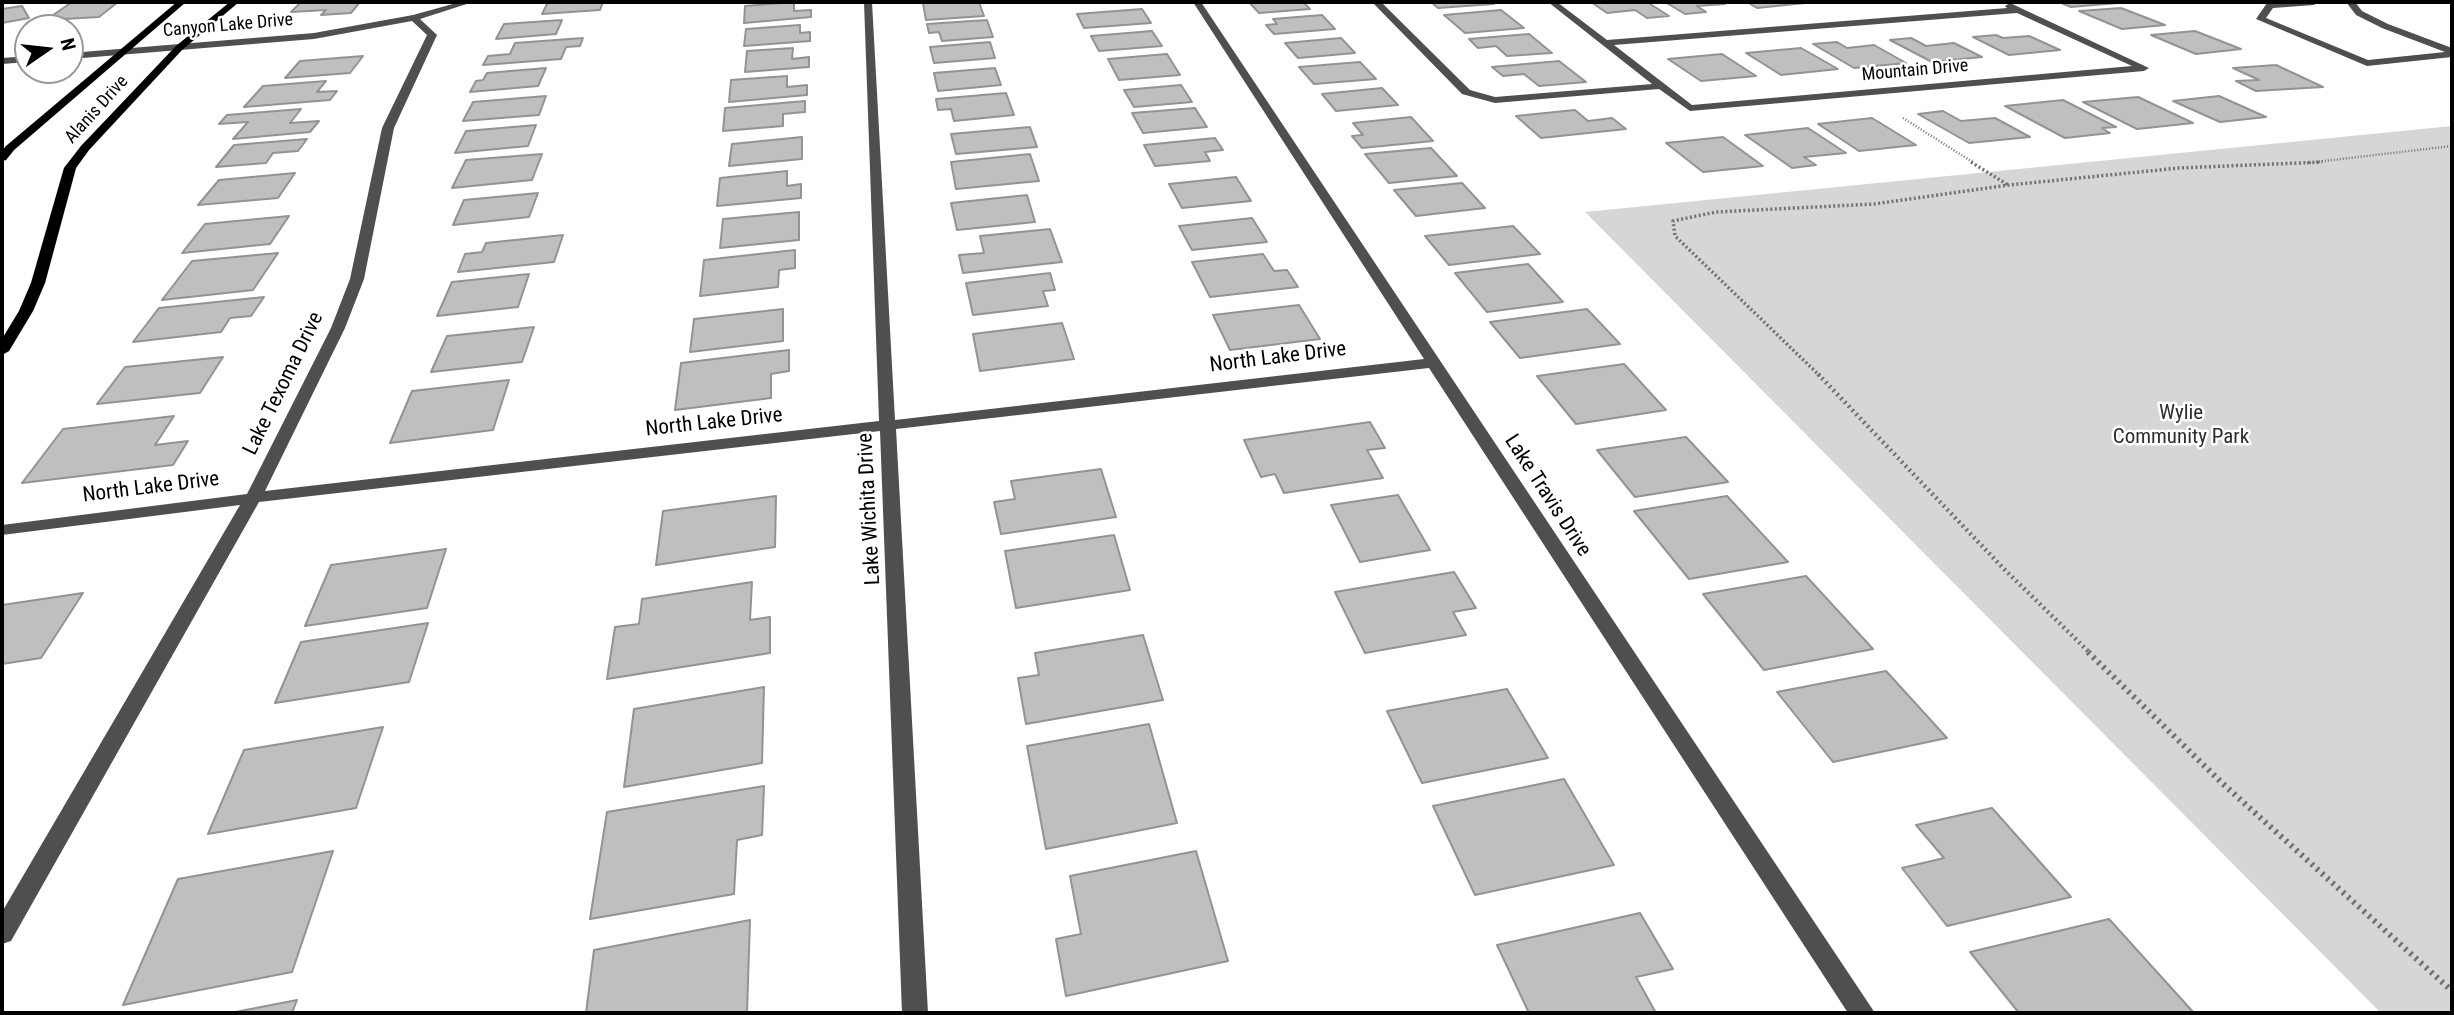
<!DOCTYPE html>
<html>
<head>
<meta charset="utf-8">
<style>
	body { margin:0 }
	#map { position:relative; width:2454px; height:1015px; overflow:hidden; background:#fff; font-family:"Roboto Condensed",sans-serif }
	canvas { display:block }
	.frame { position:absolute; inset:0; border:4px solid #000; pointer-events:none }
	.north { position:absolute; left:14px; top:14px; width:70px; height:70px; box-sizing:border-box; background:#fff; border:2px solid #999; border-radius:50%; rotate:76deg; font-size:19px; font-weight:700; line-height:28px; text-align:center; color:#000 }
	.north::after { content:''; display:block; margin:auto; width:24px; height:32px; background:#000; clip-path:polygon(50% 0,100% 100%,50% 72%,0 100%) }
</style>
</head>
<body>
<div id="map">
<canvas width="2454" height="1015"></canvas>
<div class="frame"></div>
<div class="north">N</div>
</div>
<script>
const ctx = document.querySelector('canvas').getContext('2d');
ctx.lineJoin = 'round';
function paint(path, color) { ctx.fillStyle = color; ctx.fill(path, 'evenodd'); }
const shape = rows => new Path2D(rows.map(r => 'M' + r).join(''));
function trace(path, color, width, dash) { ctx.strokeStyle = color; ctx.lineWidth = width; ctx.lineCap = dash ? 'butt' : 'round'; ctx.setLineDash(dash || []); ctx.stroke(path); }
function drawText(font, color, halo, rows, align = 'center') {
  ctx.font = font + ' "Roboto Condensed",sans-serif'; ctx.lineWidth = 5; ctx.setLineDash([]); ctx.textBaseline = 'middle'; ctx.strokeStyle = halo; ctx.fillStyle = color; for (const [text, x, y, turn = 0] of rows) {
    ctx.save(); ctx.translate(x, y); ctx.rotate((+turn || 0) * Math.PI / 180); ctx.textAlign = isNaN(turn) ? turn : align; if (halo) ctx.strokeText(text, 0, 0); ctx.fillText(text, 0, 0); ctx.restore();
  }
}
paint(shape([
	[2452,126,2452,1013,2381,1013,1585,212]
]), '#d6d6d6');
const building = shape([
	[72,2,118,2,99,17,46,20,72,2],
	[301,2,360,2,351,13,321,15,326,10,291,12,301,2],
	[548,2,603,2,600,10,542,14,548,2],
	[794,2,794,11,811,10,811,17,744,23,745,6,794,2],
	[979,2,984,16,926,20,923,3,979,2],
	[1249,2,1303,2,1310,9,1259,13,1249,2],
	[1431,2,1492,2,1494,4,1438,8,1431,2],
	[1591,2,1647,2,1669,16,1647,18,1635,10,1607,13,1591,2],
	[1665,2,1722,2,1725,4,1697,6,1706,12,1685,14,1665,2],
	[1747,2,1804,2,1805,3,1757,8,1747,2],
	[2059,2,2130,2,2071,7,2059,2],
	[22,6,29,18,2,23,2,9,22,6],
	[2121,8,2165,25,2122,29,2079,11,2121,8],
	[1142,9,1151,23,1084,28,1077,14,1142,9],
	[1501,10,1524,28,1465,33,1444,15,1501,10],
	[1322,15,1335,29,1274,34,1266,25,1277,24,1273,19,1322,15],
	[562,20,556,34,496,39,504,24,562,20],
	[987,20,993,37,942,41,939,32,929,33,927,24,987,20],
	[800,25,800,33,810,32,810,41,744,46,746,29,800,25],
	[1152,31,1162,46,1099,51,1091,36,1152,31],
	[2195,31,2241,49,2196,54,2151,35,2195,31],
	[1529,34,1552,53,1507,56,1496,46,1478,48,1469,39,1529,34],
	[1996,35,2003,38,2029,36,2060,50,2009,55,1973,37,1996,35],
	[583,38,580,46,566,47,561,59,483,65,488,56,510,54,515,43,583,38],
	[1341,38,1355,53,1298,58,1285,43,1341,38],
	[1911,38,1926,46,1954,43,1982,57,1932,62,1890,40,1911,38],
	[990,42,995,58,934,63,930,47,990,42],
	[1837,42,1847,48,1874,45,1906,63,1854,68,1813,44,1837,42],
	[793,48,792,59,809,57,809,67,745,72,747,51,793,48],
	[1801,48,1838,69,1781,75,1746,53,1801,48],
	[1167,54,1180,75,1119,80,1108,59,1167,54],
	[1722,54,1756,76,1701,81,1668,59,1722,54],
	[363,56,350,73,285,78,300,61,363,56],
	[1559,61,1586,82,1539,86,1524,74,1503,76,1492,67,1559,61],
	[1360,62,1376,79,1314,84,1299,67,1360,62],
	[2276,65,2323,87,2256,91,2236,81,2259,80,2233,68,2276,65],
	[546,68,538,86,470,92,476,81,483,80,487,73,546,68],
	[995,68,1001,85,938,91,934,73,995,68],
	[787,76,787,87,807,85,807,95,729,102,731,80,787,76],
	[326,81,317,92,337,91,330,100,244,107,263,86,326,81],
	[1181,85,1192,102,1134,107,1124,90,1181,85],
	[1382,88,1398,105,1336,111,1322,94,1382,88],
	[1006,93,1014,115,954,121,951,109,938,110,936,99,1006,93],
	[546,96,539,115,463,121,473,102,546,96],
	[2219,96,2266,117,2220,122,2173,101,2219,96],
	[2138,97,2193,123,2137,129,2083,102,2138,97],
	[2063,100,2116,127,2102,128,2110,133,2065,138,2005,106,2063,100],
	[805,101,805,112,783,114,783,126,723,131,725,108,805,101],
	[1195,108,1207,127,1143,133,1132,113,1195,108],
	[301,109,290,123,319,121,310,132,233,139,248,122,219,124,227,115,301,109],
	[1575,110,1588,121,1612,118,1626,129,1541,138,1516,116,1575,110],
	[1943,111,1961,121,1995,118,2030,137,1969,143,1918,114,1943,111],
	[1411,117,1433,141,1362,148,1352,136,1363,135,1353,123,1411,117],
	[1872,118,1916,145,1859,151,1818,124,1872,118],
	[536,125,528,146,455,153,466,131,536,125],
	[1030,127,1037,147,956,154,951,134,1030,127],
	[1808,128,1846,153,1804,157,1816,165,1792,168,1745,135,1808,128],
	[802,137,802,159,729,166,732,144,802,137],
	[1723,137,1763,166,1703,172,1666,143,1723,137],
	[1215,138,1223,150,1205,152,1210,161,1155,166,1144,145,1215,138],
	[307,139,298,151,273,153,266,163,216,167,234,145,307,139],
	[1431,148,1457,176,1389,183,1365,154,1431,148],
	[542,154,532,180,452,188,466,160,542,154],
	[1030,154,1039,181,956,189,951,162,1030,154],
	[787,171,787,186,801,184,801,198,717,206,720,178,787,171],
	[295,173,278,198,198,205,219,180,295,173],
	[1236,177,1251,201,1182,208,1169,184,1236,177],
	[1462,183,1485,208,1416,216,1394,190,1462,183],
	[538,193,529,217,453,225,464,200,538,193],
	[1027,195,1035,222,957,230,951,203,1027,195],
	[799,212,799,240,720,248,723,219,799,212],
	[289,216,270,244,182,253,205,224,289,216],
	[1252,218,1267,242,1192,250,1179,226,1252,218],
	[1513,226,1540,254,1449,265,1425,236,1513,226],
	[1050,229,1062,262,963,273,959,255,984,253,980,236,1050,229],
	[563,235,554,262,458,272,465,254,482,252,486,243,563,235],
	[795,250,795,268,779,270,778,287,700,296,704,260,795,250],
	[278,253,253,290,162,300,192,261,278,253],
	[1263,254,1274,271,1287,270,1298,287,1210,297,1192,262,1263,254],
	[1528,264,1563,302,1487,312,1455,273,1528,264],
	[1050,273,1055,290,1043,291,1048,306,973,315,966,283,1050,273],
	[529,274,518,307,437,316,452,282,529,274],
	[264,297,251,316,230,318,221,332,133,342,159,308,264,297],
	[1299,305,1320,339,1230,350,1213,315,1299,305],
	[783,309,783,341,690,352,694,319,783,309],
	[1587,309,1620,344,1520,358,1490,322,1587,309],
	[1062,323,1074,359,980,371,973,334,1062,323],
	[534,327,522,362,431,372,447,336,534,327],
	[789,350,789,371,771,374,771,398,675,410,681,363,789,350],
	[223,357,200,393,97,404,125,367,223,357],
	[1624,364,1666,410,1576,424,1537,376,1624,364],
	[509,380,493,430,390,443,412,391,509,380],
	[174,416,155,445,188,441,173,465,22,483,63,429,174,416],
	[1370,422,1385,448,1367,450,1383,478,1284,493,1275,474,1261,477,1244,440,1370,422],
	[1686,437,1728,482,1635,497,1597,450,1686,437],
	[1101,469,1116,517,1001,534,994,502,1015,499,1011,481,1101,469],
	[1398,495,1430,550,1360,562,1331,505,1398,495],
	[776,496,775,547,656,565,663,511,776,496],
	[1727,496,1788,562,1689,579,1634,511,1727,496],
	[1114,535,1130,590,1016,608,1005,551,1114,535],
	[446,549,427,608,305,626,331,565,446,549],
	[1454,572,1476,608,1453,612,1466,635,1365,653,1335,592,1454,572],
	[1806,576,1873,649,1764,670,1703,594,1806,576],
	[752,582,750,620,770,617,770,653,607,679,615,627,639,624,642,599,752,582],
	[83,593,41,658,2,664,2,605,83,593],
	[428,623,409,682,275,703,301,642,428,623],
	[1143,635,1163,700,1026,724,1018,678,1039,675,1035,653,1143,635],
	[1886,671,1947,738,1833,762,1777,692,1886,671],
	[764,687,762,763,624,787,634,709,764,687],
	[1507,689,1548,758,1422,783,1387,711,1507,689],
	[1149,724,1177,823,1046,849,1027,746,1149,724],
	[383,727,356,808,208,834,244,750,383,727],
	[1564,779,1614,865,1475,895,1433,806,1564,779],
	[764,786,762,835,737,840,734,894,590,919,607,812,764,786],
	[1992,808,2071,897,1947,926,1902,868,1944,858,1916,825,1992,808],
	[333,851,292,972,123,1005,178,879,333,851],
	[1196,851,1228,961,1066,996,1056,939,1081,934,1070,876,1196,851],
	[1640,913,1673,969,1636,977,1656,1013,1529,1013,1497,945,1640,913],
	[2109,919,2194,1013,2019,1013,1970,952,2109,919],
	[750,920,747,1013,586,1013,594,950,750,920],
	[297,1000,292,1013,230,1013,297,1000]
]);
paint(building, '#bfbfbf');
trace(building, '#939393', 2);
const major = shape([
	[177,2,186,2,14,150,6,160,2,161,2,151,6,146,177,2],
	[230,2,239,2,182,50,89,150,76,168,45,283,33,311,9,351,2,355,2,339,19,311,31,283,64,168,81,146,176,46,230,2]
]);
trace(major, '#dbdbdb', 1);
trace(shape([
	[1903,118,1974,163],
	[2307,163,2452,146]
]), '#717171', 2.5, [1, 2]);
trace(shape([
	[1971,162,2008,185],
	[1820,376,1675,236,1673,221,1716,212,1874,204,2009,185,2179,168,2322,162]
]), '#717171', 3.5, [2, 2.5]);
trace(shape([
	[1818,374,2004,569,2090,653]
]), '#717171', 4.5, [2, 3.5]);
trace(shape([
	[2088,652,2222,783,2452,991]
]), '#717171', 6, [2.5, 4.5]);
paint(shape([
	[460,2,473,2,420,19,437,35,394,128,364,279,345,328,265,491,879,421,864,2,872,2,895,420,1424,359,1193,2,1201,2,1875,1013,1848,1013,1429,368,896,429,928,1013,902,1013,880,431,259,502,11,941,2,944,2,912,240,505,2,535,2,525,247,494,331,328,350,279,382,128,427,35,412,21,314,39,70,59,70,53,314,33,413,15,460,2],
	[1372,2,1381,2,1470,90,1495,97,1652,84,1548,2,1557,2,1607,40,2007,8,2005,6,2010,3,2149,68,2144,71,1690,111,1659,89,1495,103,1462,94,1372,2],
	[2017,13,2132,66,1692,105,1614,45,2017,13],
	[2318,2,2314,5,2273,8,2266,18,2368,60,2445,52,2382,28,2356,15,2346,2,2355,2,2362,11,2388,24,2452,48,2452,57,2367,66,2256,19,2267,3,2318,2],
	[28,56,28,62,2,64,2,58,28,56]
]), '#4f4f4f');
paint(major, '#000');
drawText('18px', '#000', '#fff', [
	["Canyon Lake Drive",228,26,-5],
	["Mountain Drive",1915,71,-5],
	["Alanis Drive",97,110,-48]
]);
drawText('21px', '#000', '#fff', [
	["North Lake Drive",1278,358,-7],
	["Lake Texoma Drive",284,384,-64],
	["North Lake Drive",714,423,-6],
	["North Lake Drive",151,488,-7],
	["Lake Travis Drive",1547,496,57],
	["Lake Wichita Drive",870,509,-93]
]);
drawText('21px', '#2d2d2d', '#fff', [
	["Wylie",2181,414],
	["Community Park",2181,438]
]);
</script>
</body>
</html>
